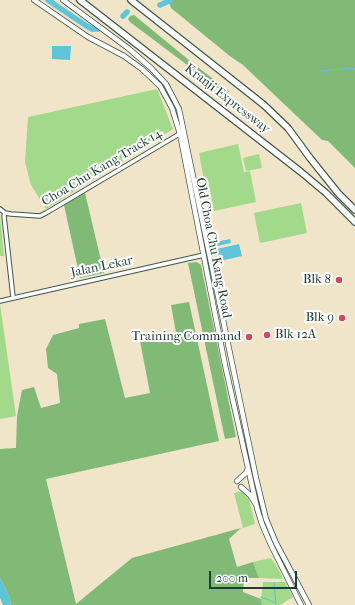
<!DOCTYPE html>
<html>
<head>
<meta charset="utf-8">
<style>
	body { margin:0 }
	#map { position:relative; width:355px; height:605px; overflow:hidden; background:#f0e5c9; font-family:"IM FELL French Canon",serif }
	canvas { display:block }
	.scale { position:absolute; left:209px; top:571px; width:88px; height:18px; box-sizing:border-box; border:2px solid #1f3d34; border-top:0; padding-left:5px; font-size:12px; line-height:14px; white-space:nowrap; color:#1f3d34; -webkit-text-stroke:3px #fff; paint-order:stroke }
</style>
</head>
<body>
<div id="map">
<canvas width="355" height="605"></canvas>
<div class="scale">200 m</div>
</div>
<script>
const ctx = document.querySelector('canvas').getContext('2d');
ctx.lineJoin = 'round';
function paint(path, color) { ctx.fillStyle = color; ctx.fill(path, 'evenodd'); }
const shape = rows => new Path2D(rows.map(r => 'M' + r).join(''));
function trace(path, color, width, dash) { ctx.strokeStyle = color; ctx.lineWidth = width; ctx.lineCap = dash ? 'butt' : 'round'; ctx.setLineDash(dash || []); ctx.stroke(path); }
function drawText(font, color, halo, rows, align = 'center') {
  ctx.font = font + ' "IM FELL French Canon",serif'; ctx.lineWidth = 4; ctx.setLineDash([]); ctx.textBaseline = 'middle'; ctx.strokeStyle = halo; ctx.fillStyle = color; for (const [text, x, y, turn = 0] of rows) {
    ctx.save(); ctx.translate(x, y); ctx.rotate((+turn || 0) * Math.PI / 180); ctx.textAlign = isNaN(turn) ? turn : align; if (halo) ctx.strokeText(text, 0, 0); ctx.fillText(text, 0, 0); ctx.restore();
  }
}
paint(shape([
	[157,89,173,129,46,209,31,185,25,162,28,117],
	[238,144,244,172,250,171,256,202,214,211,208,180,204,180,199,153],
	[259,154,262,168,246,171,243,158],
	[301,203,307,233,260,243,254,213],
	[0,215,4,256,0,256],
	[0,304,16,416,0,419],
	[242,491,249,499,255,524,243,528,234,493],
	[271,558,279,570,283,579,259,578,253,562],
	[263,582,285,582,293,597,280,605,262,605,261,599]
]), '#a2d98b');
paint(shape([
	[168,0,355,0,355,168,328,141,322,140,243,65,231,57,171,8],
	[134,15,195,65,229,91,227,95,130,22,128,19,130,16],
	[85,193,104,273,80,278,64,205],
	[197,262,201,265,236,437,225,439,188,263],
	[189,302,219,441,46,479,76,604,132,558,241,528,229,539,237,567,253,562,259,578,244,578,243,592,261,599,262,605,11,605,9,596,0,578,0,449,16,448,17,416,22,390,34,387,41,408,60,403,57,374,48,368,46,349,53,335,79,328,79,324,105,319,125,398,150,393,140,341,176,333,171,305]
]), '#81b977');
paint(shape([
	[52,46,71,46,70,60,52,59],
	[230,239,231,243,217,246,216,242],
	[239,244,242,256,220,261,217,249],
	[0,578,9,596,11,605,3,605,0,598]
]), '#5dc4d9');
trace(shape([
	[321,71,350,68,355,69],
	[274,583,276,605],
	[261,597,276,603]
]), '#5dc4d9', 1);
trace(shape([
	[48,0,85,25,92,29,98,29],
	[160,5,171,0],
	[123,16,127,12]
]), '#5dc4d9', 5.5);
const minor = shape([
	[0,209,5,213,11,214,40,216,46,213,181,133],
	[5,213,4,216,13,297],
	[0,301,204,255]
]);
const major = shape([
	[34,0,88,37,124,56,142,69,160,86,172,108,180,134,225,365,257,508,262,524,271,545,301,605],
	[63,0,128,48,151,68,166,84,179,109,256,478,266,519,276,543,309,605],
	[237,481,246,473,248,468],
	[241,487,250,495,255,503]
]);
const highway = shape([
	[80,0,301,172,326,193,355,222],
	[131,0,264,105,288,128,310,158,338,193,355,210]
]);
trace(minor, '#3e564a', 5.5);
trace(major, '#3e564a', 6);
trace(highway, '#3e564a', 8);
trace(minor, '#fff', 3.5);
trace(major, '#fff', 4.5);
trace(highway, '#fff', 5.5);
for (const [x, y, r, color] of [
	[339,280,4,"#d1495b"],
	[342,318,4,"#d1495b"],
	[267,335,4,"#d1495b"],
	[249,337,4,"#d1495b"]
]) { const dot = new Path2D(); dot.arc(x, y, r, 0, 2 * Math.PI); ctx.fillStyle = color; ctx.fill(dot); trace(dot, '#fff', 1.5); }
drawText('13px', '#1f3d34', '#fff', [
	["Kranji Expressway",227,99,38],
	["Choa Chu Kang Track 14",102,168,-31],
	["Old Choa Chu Kang Road",213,248,79],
	["Jalan Lekar",102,267,-12]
]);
drawText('13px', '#1f3d34', '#fff', [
	["Blk 8",331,280],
	["Blk 9",334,318],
	["Blk 12A",275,335,"left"],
	["Training Command",241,337]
], 'right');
</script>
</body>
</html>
